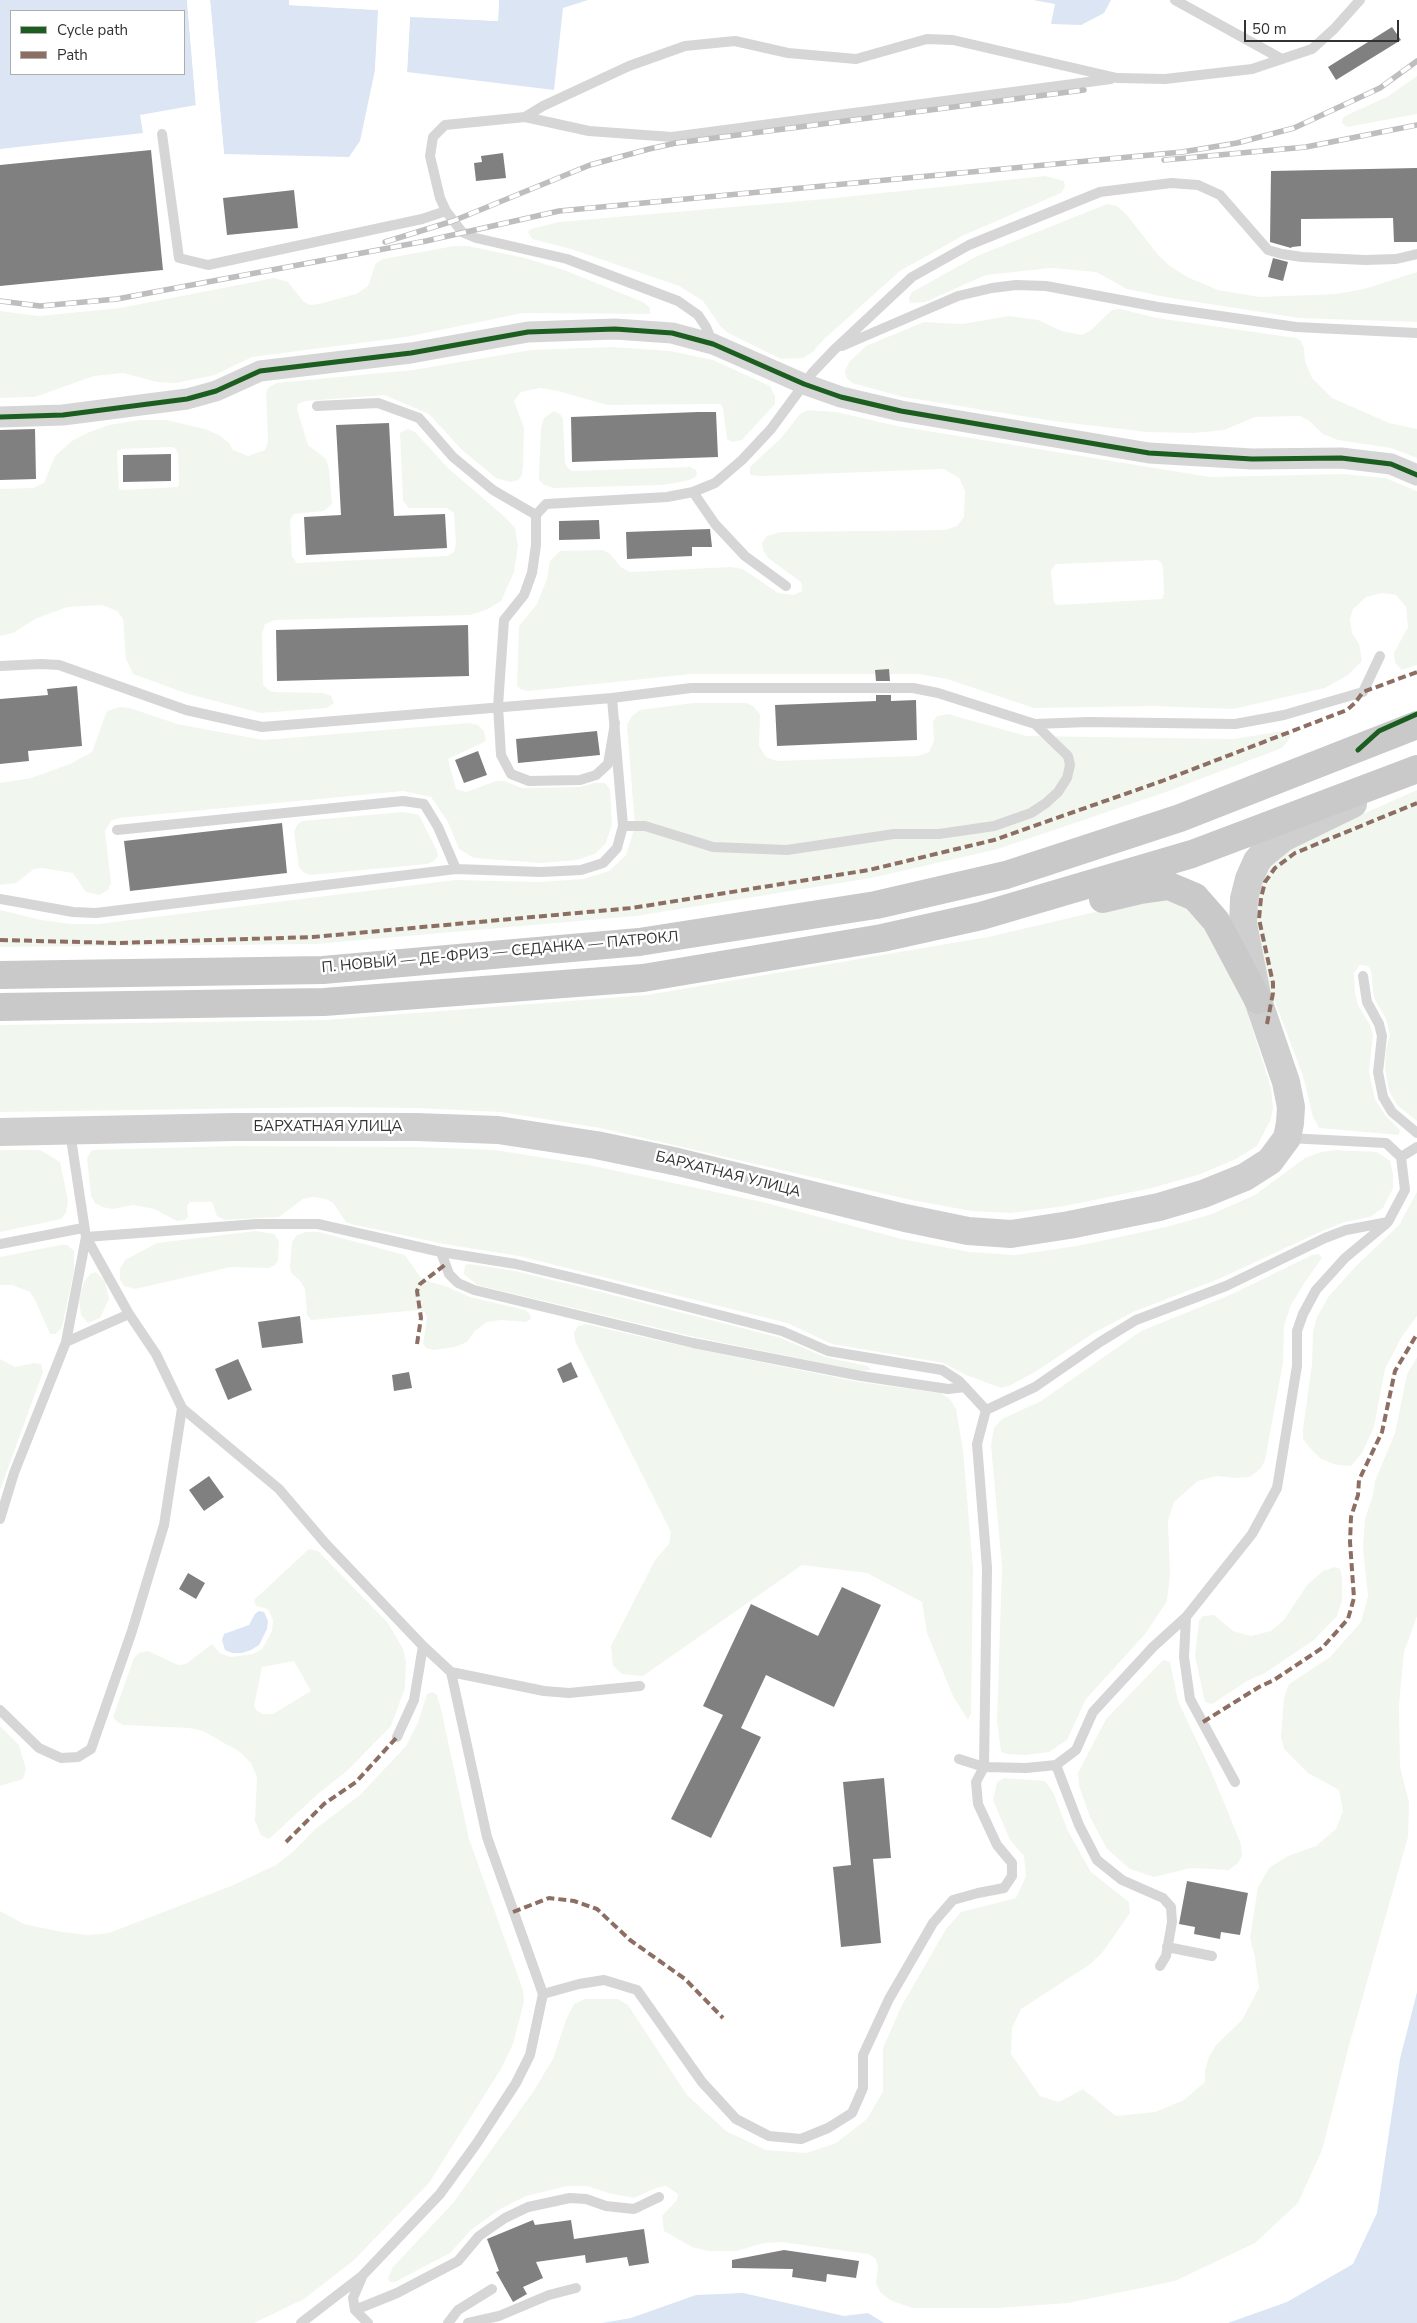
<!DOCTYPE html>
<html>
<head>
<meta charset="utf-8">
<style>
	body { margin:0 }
	#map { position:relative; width:1417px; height:2323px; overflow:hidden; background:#fff; font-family:"Nunito Sans",sans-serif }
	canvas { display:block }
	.legend { position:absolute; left:10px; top:10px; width:175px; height:65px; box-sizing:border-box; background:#fff; border:1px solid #adadad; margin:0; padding:6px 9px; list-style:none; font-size:15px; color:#323232 }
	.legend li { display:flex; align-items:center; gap:10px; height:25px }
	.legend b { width:25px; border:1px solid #adadad }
	.scale { position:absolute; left:1244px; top:20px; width:155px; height:22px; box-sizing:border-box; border:2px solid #323232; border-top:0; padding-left:6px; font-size:15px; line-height:18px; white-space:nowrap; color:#323232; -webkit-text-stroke:4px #fff; paint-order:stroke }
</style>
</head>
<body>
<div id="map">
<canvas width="1417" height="2323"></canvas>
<ul class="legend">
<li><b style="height:6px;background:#1b5e20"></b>Cycle path</li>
<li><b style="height:6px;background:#8d6e63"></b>Path</li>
</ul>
<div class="scale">50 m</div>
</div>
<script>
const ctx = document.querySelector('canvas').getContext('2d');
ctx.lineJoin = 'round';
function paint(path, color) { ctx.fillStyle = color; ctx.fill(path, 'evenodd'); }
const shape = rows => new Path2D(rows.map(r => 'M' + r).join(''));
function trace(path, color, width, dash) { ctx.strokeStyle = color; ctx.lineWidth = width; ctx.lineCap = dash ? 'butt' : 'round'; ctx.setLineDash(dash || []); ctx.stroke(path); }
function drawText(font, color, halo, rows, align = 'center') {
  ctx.font = font + ' "Nunito Sans",sans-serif'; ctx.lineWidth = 5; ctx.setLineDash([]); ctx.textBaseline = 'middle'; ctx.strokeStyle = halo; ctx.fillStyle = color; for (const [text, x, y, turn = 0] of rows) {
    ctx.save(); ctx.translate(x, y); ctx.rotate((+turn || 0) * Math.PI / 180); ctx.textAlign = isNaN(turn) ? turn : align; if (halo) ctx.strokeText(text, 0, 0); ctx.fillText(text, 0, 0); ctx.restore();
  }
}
paint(shape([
	[1417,76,1417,114,1347,127,1342,123,1343,118,1347,115,1387,97],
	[1045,176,1064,181,1065,187,1061,193,962,236,900,271,822,341,813,352,803,358,781,359,728,333,721,327,703,301,679,286,571,249,532,239,528,232,531,229,559,222,825,199],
	[1107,204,1117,206,1127,215,1158,255,1170,266,1187,277,1218,290,1260,297,1336,294,1364,289,1417,272,1417,322,1299,318,1165,297,1127,289,1096,272,1051,268,986,275,925,302,910,303,909,298,912,292,977,256],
	[454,246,468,246,525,258,564,270,643,302,650,308,650,314,523,313,406,337,252,357,215,375,176,383,157,382,123,373,94,376,35,397,0,398,0,311,39,316,120,308,274,278,288,282,303,301,310,305,319,304,356,294,368,286,376,263,383,259],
	[1120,309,1157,318,1296,338,1301,341,1304,348,1305,361,1312,378,1332,398,1389,423,1417,429,1417,458,1391,448,1338,440,1323,434,1308,420,1300,416,1255,417,1224,430,1194,433,1147,432,1053,421,903,397,852,383,846,377,845,371,849,362,866,346,924,322,962,324,1009,316,1038,320,1062,331,1082,335,1091,330,1112,310],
	[611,347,670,351,713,360,770,386,775,396,775,404,742,440,732,442,727,439,723,408,720,404,607,405,558,391,540,388,521,392,514,401,524,428,523,466,522,475,518,480,510,482,496,478,462,450,429,414,384,395,306,401,298,404,297,409,308,445,326,459,329,469,332,504,324,511,294,514,290,520,292,557,297,563,447,556,454,552,456,544,454,513,447,508,409,508,403,501,400,433,408,429,415,432,448,468,506,518,515,528,518,546,514,572,501,601,486,610,470,615,275,620,265,624,262,634,263,685,270,691,276,692,323,693,331,696,334,703,327,708,261,713,188,694,133,674,126,659,123,619,117,611,102,605,67,607,35,619,13,633,0,636,0,489,33,488,44,483,55,456,72,441,87,433,109,425,140,420,166,420,205,429,219,435,229,443,233,450,248,456,265,450,268,441,266,393,268,388,276,383,413,370,531,350],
	[172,447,176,449,178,454,179,482,178,487,123,490,119,489,117,451,122,449],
	[808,410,836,412,897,426,1210,477,1343,474,1385,478,1417,491,1417,665,1402,670,1395,663,1394,653,1408,627,1406,607,1396,595,1382,593,1366,597,1353,609,1350,619,1352,633,1359,644,1362,661,1348,675,1325,688,1233,709,1154,706,1034,708,947,679,918,674,691,674,529,691,522,690,517,686,519,626,537,604,547,579,550,561,560,551,603,550,610,554,621,567,630,572,731,567,743,569,778,593,794,595,802,591,801,582,768,558,763,550,762,543,767,536,780,532,945,530,957,526,964,517,965,491,959,478,944,469,762,476,750,475,750,467,781,438,800,414],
	[1158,560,1162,564,1163,569,1164,594,1162,599,1058,605,1054,603,1051,571,1056,564],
	[554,411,560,414,563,419,565,462,567,467,572,471,690,467,696,470,697,475,694,478,686,481,663,485,554,488,544,485,539,480,539,471,541,427,544,418],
	[693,703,746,703,753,706,760,714,759,746,766,757,777,761,917,756,929,752,934,741,933,722,937,716,948,714,1026,736,1234,739,1283,731,1289,733,1291,737,1282,748,1166,792,998,849,871,878,636,916,316,944,0,947,0,910,41,920,71,924,98,924,456,880,539,882,583,879,609,871,626,855,635,826,627,725,632,716,640,710],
	[120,707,130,708,177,724,263,740,469,723,478,725,484,731,486,741,448,759,456,789,466,792,496,781,504,781,522,788,580,787,595,783,605,783,610,789,612,824,606,843,595,854,577,860,541,863,474,858,459,849,448,822,431,797,403,791,119,818,111,821,105,831,111,883,108,890,99,895,86,892,73,873,42,868,34,869,16,883,0,885,0,783,31,778,70,764,92,752,107,711],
	[1417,790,1417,1121,1397,1105,1389,1091,1385,1069,1386,1050,1390,1035,1386,1019,1374,998,1371,971,1368,966,1360,965,1354,973,1355,993,1358,1005,1370,1025,1373,1035,1369,1072,1375,1099,1385,1115,1400,1130,1399,1135,1319,1128,1313,1117,1303,1076,1269,986,1255,923,1255,900,1267,866,1291,846],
	[403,812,419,815,437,851,438,856,434,861,427,864,310,875,303,872,299,867,294,832,297,825,302,821],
	[1167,898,1188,907,1209,932,1246,1008,1271,1088,1273,1108,1271,1119,1257,1146,1236,1159,1198,1175,1152,1188,1065,1206,1011,1213,972,1211,911,1200,600,1128,501,1112,416,1108,337,1107,0,1112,0,1025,325,1020,647,995,988,937,1142,901],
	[236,1146,416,1147,495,1150,589,1165,673,1183,763,1202,902,1239,969,1252,1015,1255,1077,1246,1166,1227,1212,1214,1255,1195,1305,1158,1321,1152,1337,1150,1377,1152,1390,1161,1393,1174,1393,1188,1383,1208,1370,1217,1345,1222,1322,1231,1221,1278,1133,1312,1092,1334,1035,1372,1011,1385,1001,1388,966,1375,944,1363,832,1344,787,1323,519,1256,444,1244,351,1224,346,1222,333,1203,326,1199,313,1197,303,1199,279,1217,225,1220,217,1216,212,1202,190,1202,187,1206,188,1217,185,1220,177,1221,154,1209,133,1205,113,1209,102,1207,95,1203,91,1196,87,1158,92,1150],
	[0,1150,40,1150,60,1162,68,1201,66,1213,61,1219,0,1232],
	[1417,1192,1417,1316,1401,1338,1385,1369,1374,1427,1362,1453,1351,1466,1337,1465,1321,1459,1311,1449,1303,1439,1303,1429,1312,1364,1313,1331,1317,1317,1329,1296,1355,1267,1399,1225],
	[256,1231,274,1234,279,1241,278,1261,275,1265,269,1268,231,1267,135,1289,124,1286,120,1280,120,1269,125,1260,157,1243],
	[306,1232,319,1232,405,1255,421,1278,430,1282,445,1286,470,1297,525,1310,530,1314,531,1319,526,1322,501,1320,487,1322,475,1331,467,1342,455,1347,434,1350,426,1348,423,1344,427,1317,424,1312,419,1310,311,1320,307,1315,305,1289,301,1282,291,1273,290,1266,292,1242,297,1235],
	[60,1245,67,1245,74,1251,74,1271,62,1327,56,1334,50,1334,35,1300,30,1292,12,1285,0,1285,0,1257],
	[1319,1254,1322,1258,1305,1282,1291,1305,1284,1325,1283,1363,1265,1460,1261,1468,1250,1477,1235,1478,1217,1476,1198,1481,1174,1502,1168,1521,1170,1575,1167,1601,1146,1633,1086,1699,1067,1740,1049,1752,1026,1755,1007,1754,1001,1752,997,1721,1002,1567,991,1445,994,1428,1002,1419,1041,1401,1141,1331,1230,1295,1312,1255],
	[470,1264,515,1271,589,1289,781,1338,825,1357,868,1366,871,1370,861,1371,695,1337,477,1285,464,1274,465,1265],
	[96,1272,105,1281,109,1299,100,1318,88,1323,81,1315,79,1299,84,1282,90,1274],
	[586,1324,691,1348,859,1382,940,1393,950,1399,956,1409,963,1450,973,1569,971,1713,968,1720,953,1696,927,1633,922,1602,867,1573,802,1565,643,1676,622,1674,613,1666,611,1646,655,1560,669,1544,671,1532,575,1341,574,1333,578,1326],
	[1417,1357,1417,1616,1404,1652,1399,1704,1400,1767,1409,1802,1408,1837,1350,2042,1322,2150,1298,2203,1255,2243,1175,2281,1068,2303,998,2308,912,2308,890,2300,880,2292,876,2283,878,2266,875,2258,868,2254,781,2242,764,2243,737,2251,708,2251,692,2247,664,2231,662,2216,677,2200,678,2194,666,2186,656,2188,634,2198,608,2193,587,2186,567,2186,526,2196,500,2209,472,2229,450,2253,395,2282,390,2282,388,2278,393,2267,453,2203,533,2092,553,2059,566,2020,574,2004,585,1999,618,1999,628,2005,687,2095,726,2131,766,2150,806,2153,836,2143,867,2119,883,2091,883,2048,901,2007,946,1929,961,1912,1016,1898,1026,1876,1024,1856,1010,1840,993,1800,997,1782,1004,1778,1045,1781,1053,1792,1068,1831,1091,1872,1129,1902,1130,1913,1102,1953,1089,1965,1021,2009,1012,2028,1011,2054,1040,2096,1059,2102,1083,2089,1116,2116,1155,2112,1184,2100,1205,2082,1205,2070,1209,2057,1216,2045,1242,2020,1259,1988,1255,1958,1250,1938,1258,1887,1270,1867,1288,1856,1316,1846,1336,1829,1343,1811,1339,1790,1308,1773,1284,1749,1281,1737,1284,1698,1289,1684,1330,1657,1361,1622,1368,1596,1363,1548,1365,1519,1373,1495,1375,1481,1395,1433,1407,1374],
	[0,1359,15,1367,34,1363,41,1364,43,1372,0,1490],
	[309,1549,318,1551,388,1623,403,1649,406,1661,405,1688,391,1726,347,1771,319,1793,269,1839,261,1835,255,1821,257,1777,251,1763,240,1752,203,1731,189,1728,124,1725,117,1722,113,1717,134,1658,139,1653,148,1651,178,1665,186,1664,212,1644,220,1653,230,1657,253,1654,262,1649,272,1631,273,1620,268,1609,256,1606,254,1600],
	[294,1661,311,1691,273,1714,263,1714,257,1711,254,1706,262,1667],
	[1335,1567,1340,1569,1342,1577,1342,1601,1337,1616,1314,1640,1265,1673,1247,1681,1212,1704,1205,1702,1195,1656,1199,1621,1203,1616,1214,1615,1233,1631,1251,1636,1271,1631,1284,1620,1307,1585,1323,1571],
	[1163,1660,1170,1662,1178,1701,1211,1771,1241,1844,1242,1856,1238,1863,1229,1870,1190,1868,1154,1877,1130,1869,1107,1849,1090,1817,1079,1786,1078,1773,1106,1719],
	[433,1692,437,1695,441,1709,469,1839,523,1990,524,2002,513,2044,501,2069,429,2183,353,2261,304,2299,254,2323,0,2323,0,1911,24,1924,62,1932,88,1935,109,1933,231,1886,276,1865,295,1850,314,1830,360,1795,406,1746,418,1722,427,1694],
	[0,1726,19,1745,26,1769,23,1779,0,1786]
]), '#f1f7ee');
paint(shape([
	[0,0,187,0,196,105,140,115,143,133,0,149],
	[11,11,184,11,184,74,11,74],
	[210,0,289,0,289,5,379,10,375,70,360,141,349,157,224,154],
	[499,0,588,0,563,8,554,90,407,72,410,16,498,21],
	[1033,0,1111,0,1104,13,1081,25,1051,24,1055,4],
	[259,1611,264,1612,268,1621,267,1629,259,1645,251,1650,242,1653,232,1653,225,1650,222,1640,224,1634,249,1625,255,1614],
	[1417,1992,1417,2323,1228,2323,1287,2302,1353,2264,1377,2213,1400,2059],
	[743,2293,844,2316,868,2313,884,2323,602,2323,631,2318,696,2295]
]), '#dbe5f4');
paint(shape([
	[187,0,189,0,198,104,196,107],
	[207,0,210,0,224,154,221,155],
	[289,0,291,0,291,3,380,8,378,70,375,70,378,10,289,5],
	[497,0,499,0,498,21,410,17,407,72,404,72,408,14,496,19]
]), '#fff');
paint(shape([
	[1392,27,1401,40,1336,80,1328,67],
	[151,150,163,270,0,286,0,165],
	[503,153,506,178,476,181,474,163,482,162,481,156],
	[1417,168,1417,242,1394,242,1393,218,1301,219,1301,246,1292,247,1291,248,1270,242,1271,171],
	[294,190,298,228,227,235,223,198],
	[1273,258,1288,262,1283,281,1268,277],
	[698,412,716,412,718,457,572,462,571,417],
	[389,423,394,516,445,514,447,548,306,555,304,517,341,515,336,425],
	[35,429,36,479,0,480,0,430],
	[171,454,171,481,123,482,123,455],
	[599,520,600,539,559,540,559,521],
	[710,529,712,547,692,547,692,556,627,559,626,532],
	[468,625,469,676,277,681,276,630],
	[889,669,890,681,876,681,875,670],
	[77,686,82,746,28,751,29,761,0,764,0,699,48,695,47,689],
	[876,695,891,695,891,701,916,700,917,740,777,746,775,705,876,701],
	[597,731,600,755,518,763,516,739],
	[478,751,487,775,464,783,455,760],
	[282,823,287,873,130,891,124,841],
	[300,1316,303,1343,262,1348,258,1322],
	[238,1359,252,1390,228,1400,215,1369],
	[571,1362,578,1377,563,1383,557,1369],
	[409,1372,412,1388,394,1391,392,1375],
	[209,1476,224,1497,204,1511,189,1490],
	[188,1573,205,1583,196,1599,179,1589],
	[842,1587,881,1605,834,1707,766,1675,741,1728,761,1737,711,1838,671,1819,723,1715,703,1706,751,1604,818,1636],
	[884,1778,891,1858,873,1859,881,1943,841,1947,833,1867,851,1865,843,1782],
	[1187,1881,1248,1893,1240,1935,1221,1932,1220,1939,1194,1934,1195,1927,1179,1924],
	[533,2220,535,2225,571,2220,574,2239,644,2229,649,2263,629,2266,627,2257,586,2263,585,2255,536,2262,543,2278,523,2287,527,2294,513,2302,496,2272,499,2271,487,2239],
	[784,2250,859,2261,856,2278,827,2274,826,2282,792,2277,793,2269,732,2268,732,2260]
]), '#808080');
trace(shape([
	[1175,0,1280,58],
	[525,117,589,131,672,137,1111,79],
	[162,134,179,258,208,265,422,219,446,211],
	[713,344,706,327,698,315,678,301,567,259,476,238,462,232,446,211,440,198,430,156,433,137,445,125,525,117,543,106,629,66,685,46,735,41,788,53,856,59,927,39,953,40,1117,78,1165,79,1252,69,1312,49,1334,29,1360,0],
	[842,346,958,296,992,288,1016,285,1046,286,1158,307,1296,327,1417,333],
	[317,406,378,403,419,418,453,457,493,490,536,515],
	[693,492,715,524,745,556,786,586],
	[0,666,41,664,59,665,186,710,262,727,612,698,691,688,913,688,938,693,1035,724,1088,722,1235,724,1284,715,1363,692,1380,656],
	[615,723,608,764,596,775,580,780,529,781,511,774,501,755,498,706,504,620,524,595,532,573,536,545,536,515,546,504,667,497,693,492,715,483,742,460,771,429,813,372,834,350,912,277,969,245,1100,192,1171,183,1198,185,1220,195,1268,250,1282,254,1302,257,1365,260,1396,259,1417,254],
	[623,826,645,826,713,847,787,850,894,834,939,834,994,826,1031,813,1046,803,1058,792,1067,778,1070,765,1068,756,1035,724],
	[117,830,403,801,424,804,438,827,456,869],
	[0,899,73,912,96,913,456,869,541,872,581,870,603,863,617,848,623,826,612,698],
	[1363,976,1367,1002,1379,1024,1382,1036,1378,1072,1383,1097,1392,1112,1417,1133],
	[70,1132,86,1237,129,1314,156,1354,182,1408,279,1489,325,1543,423,1646,451,1672,487,1837,543,1994,530,2055,516,2083,477,2143,440,2194,362,2276,301,2323],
	[1401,1157,1417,1147],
	[0,1244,83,1228],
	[441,1252,449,1274,458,1283,474,1290,693,1343,861,1376,948,1389,965,1387],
	[66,1342,129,1314],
	[986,1410,977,1444,987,1568,984,1767,1026,1768,1056,1765,1076,1750,1093,1712,1153,1647,1186,1617,1252,1534,1277,1488,1297,1366,1297,1331,1303,1314,1316,1290,1345,1258,1386,1224],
	[0,1519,14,1473,66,1342,86,1237,257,1224,318,1224,441,1252,516,1264,591,1282,782,1331,828,1351,942,1370,959,1381,986,1410,1035,1387,1100,1342,1136,1320,1226,1286,1325,1238,1346,1230,1388,1222,1405,1190,1401,1157,1386,1143,1288,1138],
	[1186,1617,1184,1657,1190,1699,1235,1782],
	[451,1672,544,1691,569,1693,640,1686],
	[0,1710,39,1748,61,1758,78,1757,91,1749,132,1631,164,1525,182,1408],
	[397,1737,414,1700,423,1646],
	[1056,1765,1079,1825,1097,1860,1122,1880,1163,1898,1171,1907,1172,1922,1166,1956,1160,1966],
	[1167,1947,1212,1956],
	[543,1994,579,1984,604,1980,637,1990,702,2082,736,2119,769,2136,801,2139,828,2128,852,2113,863,2088,863,2055,889,1999,933,1923,953,1900,978,1893,1004,1888,1012,1876,1012,1863,997,1845,978,1804,976,1782,984,1767,959,1759],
	[362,2277,353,2298,355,2310,397,2293,458,2261,479,2236,505,2218,528,2207,570,2198,586,2199,606,2206,634,2209,659,2197],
	[355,2310,368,2323],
	[448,2323,458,2310,492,2289],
	[468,2323,499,2316,549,2295,576,2288]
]), '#d6d6d6', 10);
trace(shape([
	[0,417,63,415,187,399,216,391,260,371,411,353,528,332,615,329,672,333,713,344,804,384,841,397,901,411,1149,453,1252,459,1341,458,1391,464,1417,475]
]), '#d6d6d6', 21);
trace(shape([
	[0,1132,235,1127,416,1127,498,1130,596,1145,678,1162,905,1218,968,1231,1011,1234,1069,1225,1159,1207,1203,1194,1245,1177,1270,1161,1287,1138,1290,1123,1291,1107,1286,1082,1258,1000,1243,924,1244,899,1249,879,1257,861,1262,855,1283,838,1353,804]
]), '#cfcfcf', 28);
trace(shape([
	[1103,899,1141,890,1169,886,1195,897,1216,921,1258,1000],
	[0,975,323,970,639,942,876,905,1006,875,1180,818,1417,725],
	[0,1007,324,1002,643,978,882,938,981,916,1192,854,1417,769]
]), '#c9c9c9', 28);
const rail = shape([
	[1164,160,1306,147,1417,125],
	[385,242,453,221,590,165,649,149,676,143,1084,90],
	[0,301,40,306,117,299,426,241,559,211,1182,152,1237,143,1294,128,1380,88,1417,61]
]);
trace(rail, '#bebebe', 5.5);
trace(rail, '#fff', 4, [11]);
trace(shape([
	[0,940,117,943,313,937,632,908,869,870,994,840,1162,781,1347,710,1355,703,1363,692,1417,672],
	[1267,1024,1273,993,1273,983,1259,919,1261,898,1265,882,1275,868,1295,853,1417,803],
	[417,1344,421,1318,417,1291,420,1284,446,1264],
	[1203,1722,1259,1687,1274,1680,1322,1648,1348,1619,1354,1598,1350,1542,1351,1517,1358,1495,1359,1480,1382,1432,1395,1371,1417,1334],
	[286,1842,324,1804,356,1782,397,1737],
	[513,1912,549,1898,574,1901,597,1909,630,1940,685,1979,723,2018]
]), '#8d6e63', 4, [8, 4]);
trace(shape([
	[0,417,63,415,187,399,216,391,260,371,411,353,528,332,615,329,672,333,713,344,804,384,841,397,901,411,1149,453,1252,459,1341,458,1391,464,1417,475],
	[1358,750,1379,731,1417,714]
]), '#1b5e20', 5);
drawText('15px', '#323232', '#fff', [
	["П. НОВЫЙ — ДЕ-ФРИЗ — СЕДАНКА — ПАТРОКЛ",500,953,-5],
	["БАРХАТНАЯ УЛИЦА",328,1127],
	["БАРХАТНАЯ УЛИЦА",728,1175,14]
]);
</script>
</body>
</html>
